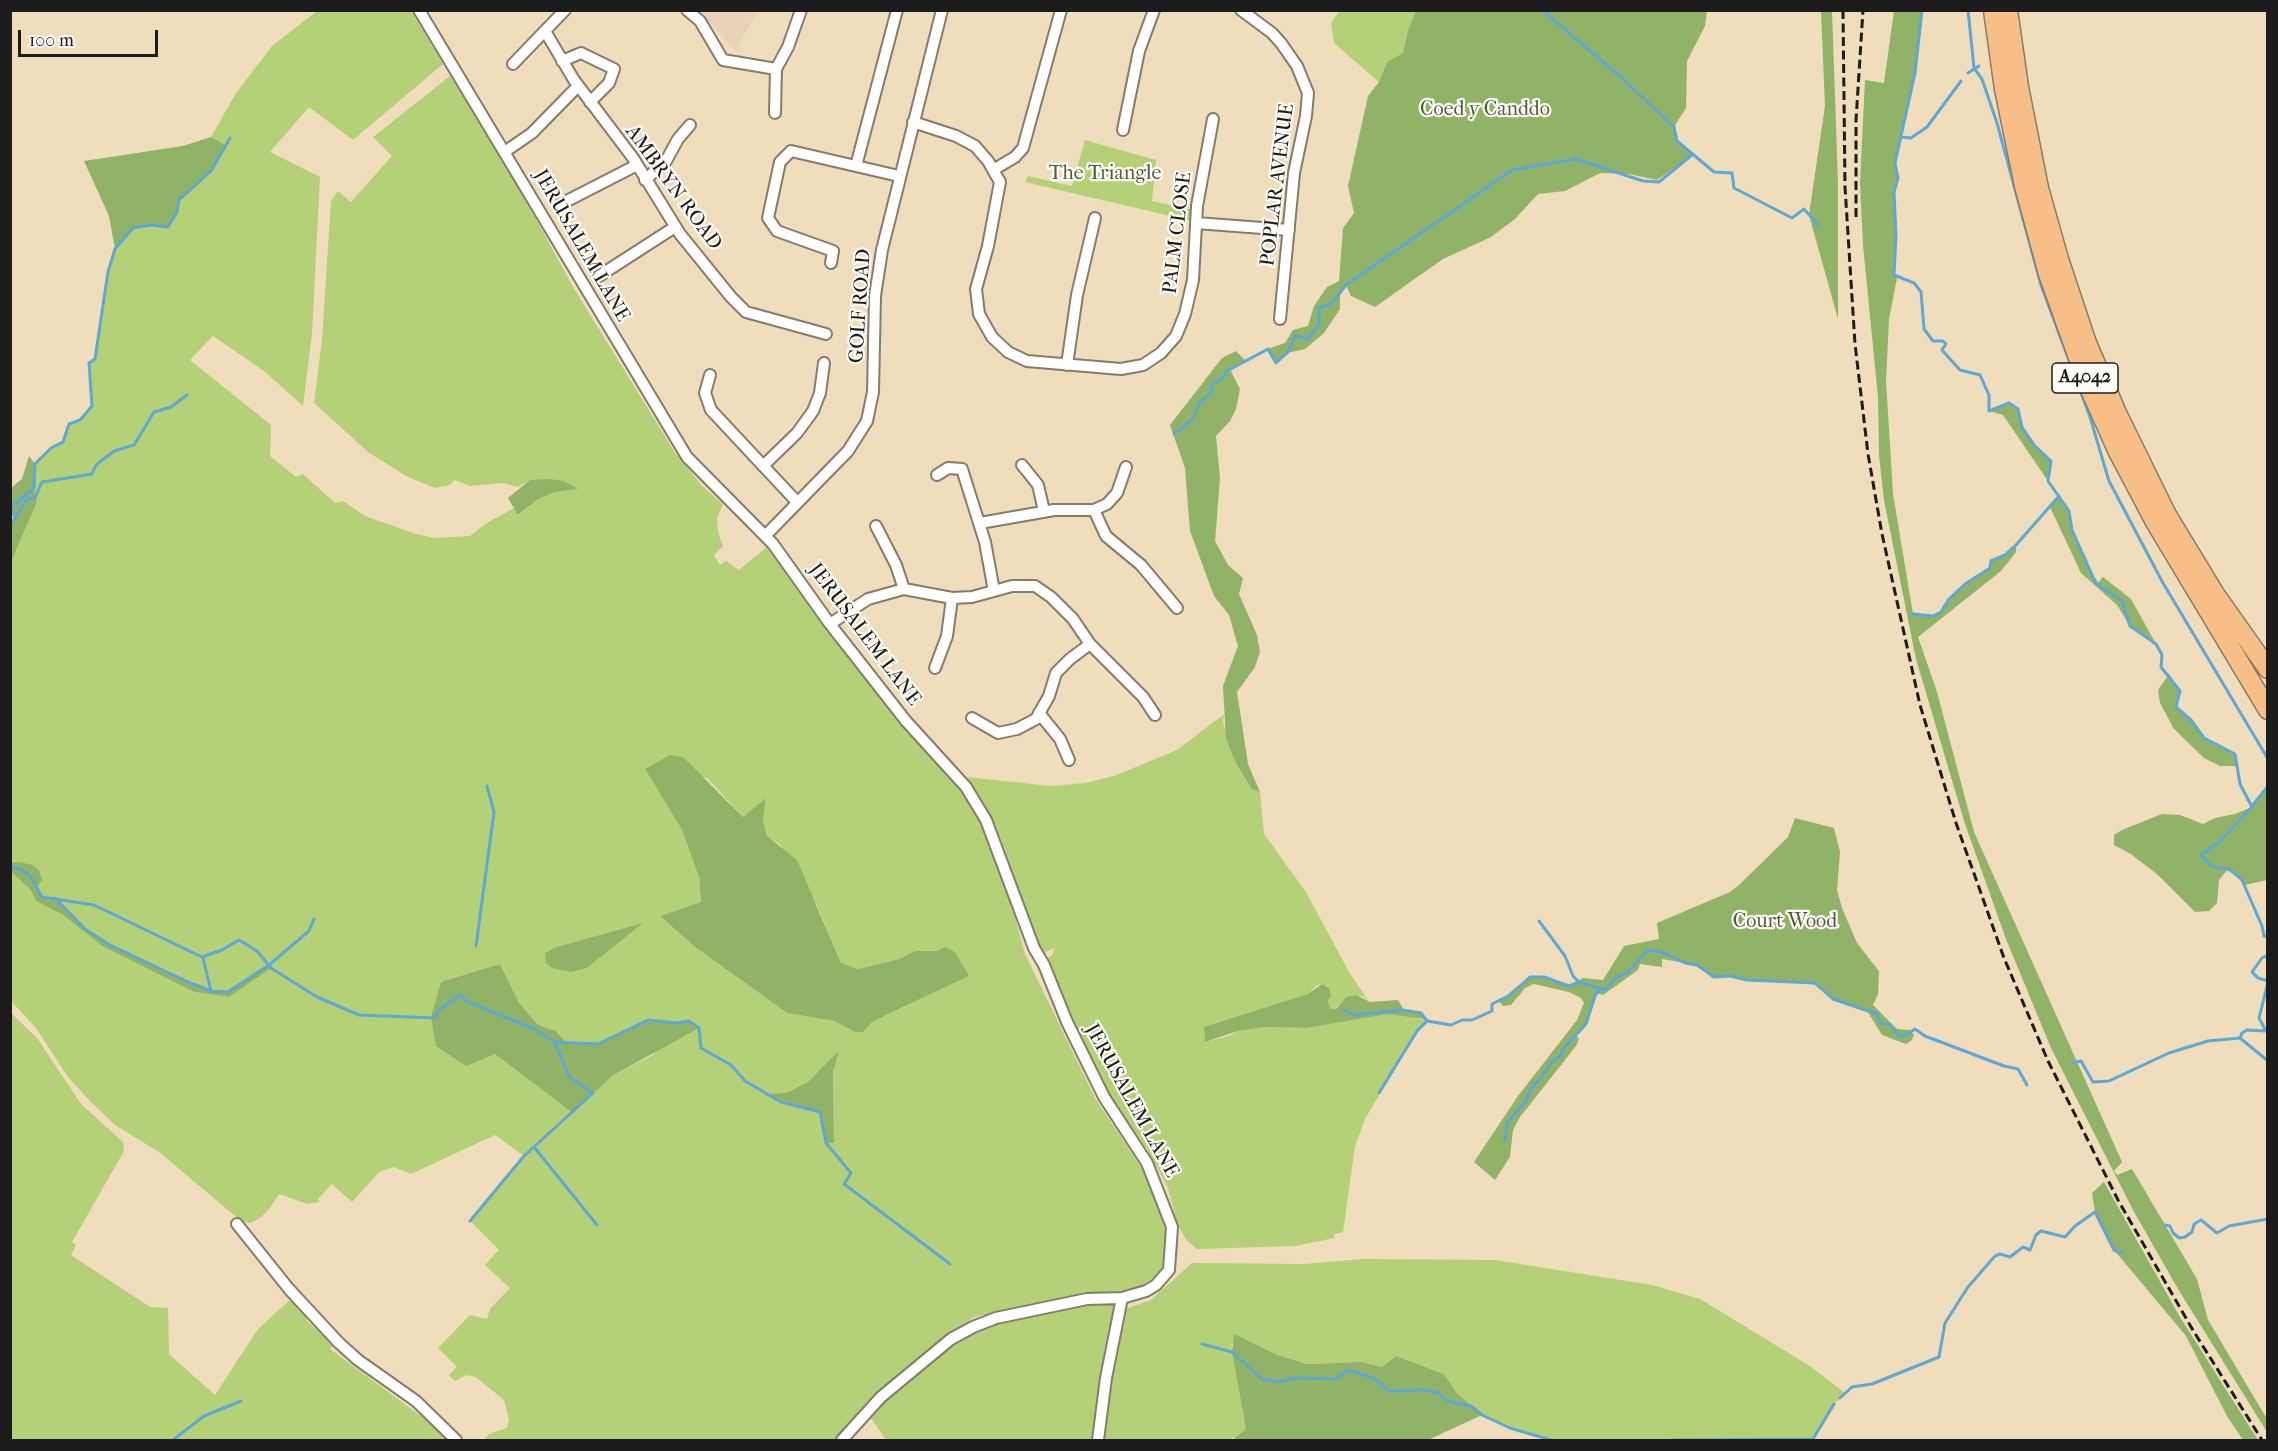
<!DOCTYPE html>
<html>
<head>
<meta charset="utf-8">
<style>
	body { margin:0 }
	#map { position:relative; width:2278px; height:1451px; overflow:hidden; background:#efddbb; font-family:"IM FELL French Canon",serif }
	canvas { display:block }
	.frame { position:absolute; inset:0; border:12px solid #1c1c1c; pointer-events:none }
	.scale { position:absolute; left:18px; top:30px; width:140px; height:27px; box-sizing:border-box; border:3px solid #1c1c1c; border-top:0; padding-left:8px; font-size:18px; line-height:21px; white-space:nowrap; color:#1c1c1c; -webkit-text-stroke:4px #fdfcf7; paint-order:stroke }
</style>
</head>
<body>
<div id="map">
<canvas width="2278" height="1451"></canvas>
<div class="frame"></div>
<div class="scale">100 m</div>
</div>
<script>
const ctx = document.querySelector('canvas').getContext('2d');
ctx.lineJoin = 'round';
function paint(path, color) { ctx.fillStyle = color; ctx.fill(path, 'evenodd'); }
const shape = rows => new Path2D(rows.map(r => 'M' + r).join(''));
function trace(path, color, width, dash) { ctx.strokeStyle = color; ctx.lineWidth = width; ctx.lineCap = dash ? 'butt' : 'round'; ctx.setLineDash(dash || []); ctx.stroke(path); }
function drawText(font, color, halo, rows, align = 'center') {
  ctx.font = font + ' "IM FELL French Canon",serif'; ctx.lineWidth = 4.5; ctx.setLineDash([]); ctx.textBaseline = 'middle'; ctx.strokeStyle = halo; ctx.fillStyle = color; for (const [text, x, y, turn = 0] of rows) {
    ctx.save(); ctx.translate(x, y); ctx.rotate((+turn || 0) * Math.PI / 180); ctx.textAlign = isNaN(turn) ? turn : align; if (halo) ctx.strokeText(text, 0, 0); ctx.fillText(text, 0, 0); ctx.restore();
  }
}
paint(shape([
	[700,11,758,11,735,51]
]), '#ead2b8');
paint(shape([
	[317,11,411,11,443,64,353,140,309,107,270,152,320,177,312,334,303,406,264,371,213,336,190,360,271,425,270,456,296,477,303,474,335,503,343,501,365,516,416,534,435,538,470,536,485,524,514,508,519,515,535,500,555,492,577,489,564,481,530,480,518,487,503,483,470,486,454,480,450,485,435,488,406,476,368,452,314,403,322,340,331,201,338,191,351,202,392,156,373,137,450,76,501,155,573,287,674,451,702,486,723,504,717,518,718,532,723,546,714,555,720,565,726,561,739,570,767,547,817,617,899,721,927,753,953,777,981,825,1003,874,1025,954,1095,1098,1143,1170,1162,1213,1168,1247,1163,1266,1153,1278,1135,1289,1082,1295,975,1317,952,1331,859,1411,836,1440,484,1440,489,1434,507,1428,509,1420,504,1400,476,1377,466,1375,455,1381,449,1375,457,1367,438,1348,470,1315,487,1319,490,1309,510,1288,485,1265,499,1250,470,1221,524,1156,495,1135,411,1174,394,1167,379,1172,352,1202,332,1184,318,1199,320,1202,308,1204,279,1194,270,1208,260,1218,250,1223,241,1221,159,1152,115,1125,91,1102,68,1077,36,1028,11,1001,11,872,30,889,36,901,63,915,102,946,194,992,229,997,269,965,228,992,211,991,188,982,108,944,85,929,55,899,48,900,42,897,36,888,39,870,32,865,11,863,11,562,37,502,34,488,35,464,51,448,63,442,69,424,80,420,92,406,89,363,95,359,108,272,115,249,133,228,151,225,168,227,177,212,179,200,211,171,227,146,211,137,236,93,272,46],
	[645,769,707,778,743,817,766,799,763,820,767,836,780,845,817,905,841,963,858,969,899,959,915,951,936,951,945,947,968,976,892,1012,871,1023,863,1032,855,1032,834,1021,787,1013,695,947,660,916,701,902,699,877,682,830],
	[641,924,587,968,545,953,556,947],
	[500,964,518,1003,538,1025,556,1031,565,1041,598,1044,648,1020,676,1023,689,1021,651,1056,612,1076,573,1112,495,1054,472,974],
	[838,1053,833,1072,834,1143,825,1143,820,1112,767,1095,788,1092,808,1082],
	[1339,11,1416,11,1408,30,1403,53,1387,62,1379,82,1334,43,1331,23],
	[1085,140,1156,160,1152,201,1193,210,1192,221,1025,182,1028,176,1072,186],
	[1224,714,1223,723,1252,788,1260,792,1264,834,1306,892,1349,972,1369,1002,1363,996,1346,997,1335,1009,1330,1009,1322,984,1317,985,1308,994,1205,1042,1229,1036,1238,1031,1265,1027,1307,1028,1388,1014,1403,1014,1427,1021,1417,1031,1365,1119,1355,1146,1343,1232,1334,1234,1334,1238,1296,1246,1197,1249,1186,1240,1176,1221,1168,1188,1147,1149,1108,1097,1079,1038,1047,959,1053,954,1054,948,1041,954,1001,839,984,803,967,777,1051,786,1085,783,1114,776,1177,750],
	[10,1012,37,1038,81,1104,123,1142,124,1151,72,1242,76,1245,71,1255,150,1307,168,1308,169,1354,215,1395,258,1329,292,1298,309,1314,306,1320,334,1345,330,1349,433,1425,449,1440,11,1440],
	[1363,1259,1495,1260,1652,1285,1700,1299,1810,1366,1845,1393,1834,1404,1813,1439,1551,1440,1510,1428,1482,1415,1456,1392,1444,1374,1396,1356,1382,1367,1362,1362,1307,1364,1231,1343,1246,1429,1230,1440,1103,1440,1105,1407,1123,1314,1128,1308,1151,1300,1192,1263,1304,1264],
	[1110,1301,1115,1305,1095,1440,886,1440,869,1415,951,1346,987,1325]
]), '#b5d177');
paint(shape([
	[1416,11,1707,11,1705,26,1687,61,1686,108,1674,127,1677,141,1692,155,1657,180,1629,174,1600,173,1565,191,1538,194,1515,219,1491,237,1443,259,1375,307,1351,296,1346,285,1340,292,1340,309,1324,333,1305,349,1287,353,1276,363,1268,349,1285,343,1293,330,1308,326,1314,306,1327,287,1339,281,1343,228,1354,213,1348,186,1368,96,1379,82,1387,62,1403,53,1408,30],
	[1821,11,1832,11,1838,183,1838,319,1809,215,1825,106],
	[1894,11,1922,11,1915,73,1895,163,1898,178,1894,192,1896,235,1893,267,1894,275,1897,278,1889,319,1886,381,1893,494,1913,614,1933,616,1941,612,1949,599,1965,584,1990,568,1991,561,2005,555,2016,545,2016,552,2001,571,1918,637,1937,692,1974,832,2122,1162,2114,1171,2117,1175,2132,1169,2197,1279,2208,1320,2267,1419,2267,1432,2178,1289,2133,1210,2051,1048,2006,939,1965,824,1916,659,1884,500,1879,455,1878,397,1863,245,1860,183,1865,80,1884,83],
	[211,137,227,146,211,171,179,200,177,212,168,227,151,225,133,228,115,249,109,216,84,161,183,146],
	[1236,351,1246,361,1230,369,1240,389,1236,409,1230,421,1216,436,1220,478,1215,541,1228,565,1243,578,1239,594,1257,635,1260,652,1255,667,1237,692,1248,764,1260,792,1252,789,1237,765,1226,739,1223,686,1238,646,1229,615,1214,596,1190,531,1185,468,1170,425,1222,358],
	[2009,403,2018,409,2022,427,2034,445,2051,461,2048,481,2003,415,1989,411],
	[29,456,35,464,34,488,37,502,11,562,11,525,15,518,11,507,11,488,22,479],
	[550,479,564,481,578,489,555,492,536,500,518,515,508,498,530,480],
	[2060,496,2069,511,2072,530,2093,577,2097,584,2103,577,2131,599,2156,644,2130,626,2117,605,2081,573,2050,507],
	[2169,674,2180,691,2176,707,2191,720,2204,738,2235,754,2237,766,2220,766,2204,758,2174,729,2160,703,2158,690],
	[670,755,683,757,743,817,766,798,763,820,767,836,797,860,841,963,858,969,899,959,915,951,936,951,945,947,955,952,969,976,892,1012,871,1023,863,1032,855,1032,834,1021,787,1013,695,947,660,916,701,902,699,877,682,830,645,769],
	[2267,786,2267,880,2245,885,2242,880,2227,870,2219,880,2217,903,2209,911,2195,912,2158,875,2131,854,2114,845,2114,835,2122,830,2162,814,2180,815,2203,824,2215,818,2235,814,2252,807],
	[1795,818,1834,828,1840,852,1837,890,1842,908,1857,943,1879,971,1878,994,1873,1005,1897,1029,1910,1030,1914,1035,1912,1040,1906,1044,1882,1035,1866,1009,1833,999,1815,983,1747,980,1730,976,1714,977,1697,965,1662,959,1662,967,1640,964,1638,970,1603,995,1596,993,1586,1024,1576,1034,1579,1039,1576,1046,1520,1117,1513,1130,1510,1157,1495,1180,1474,1162,1518,1096,1577,1020,1584,1003,1581,998,1569,992,1534,984,1525,988,1511,1005,1503,1006,1499,1001,1530,977,1544,977,1569,986,1583,978,1603,980,1624,946,1659,939,1657,923,1730,892,1739,885,1788,837],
	[19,862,33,865,39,870,42,880,36,888,42,897,48,900,55,898,85,929,108,944,188,982,211,991,228,992,269,965,271,968,229,997,194,992,102,946,63,915,36,901,30,889,11,872,11,863],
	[643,923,587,968,571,972,552,968,546,963,545,953,556,947],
	[500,964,519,1003,538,1025,556,1031,565,1041,598,1044,648,1020,676,1023,689,1021,699,1028,612,1076,573,1113,495,1054,466,1066,436,1046,431,1017,441,982],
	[1322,984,1329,988,1331,995,1328,1001,1330,1009,1336,1009,1346,997,1356,995,1370,1002,1398,1000,1404,1010,1421,1013,1425,1019,1388,1014,1307,1028,1265,1027,1238,1031,1205,1042,1204,1027,1308,994],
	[839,1051,833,1072,834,1143,826,1143,820,1112,765,1095,788,1092,808,1082],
	[2104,1182,2180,1317,2258,1440,2243,1440,2227,1416,2186,1336,2114,1250,2095,1212,2092,1193],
	[1234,1334,1277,1355,1307,1364,1362,1362,1382,1367,1396,1356,1444,1374,1456,1392,1482,1415,1428,1440,1237,1440,1234,1438,1246,1429,1232,1352]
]), '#90b368');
trace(shape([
	[1542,10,1622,78,1674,127,1677,141,1714,172,1732,173,1734,188,1792,218,1804,209,1819,226],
	[1922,10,1915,73,1895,163,1898,178,1894,192,1896,235,1894,275,1914,283,1921,292,1924,329,1933,341,1943,341,1946,344,1942,350,1960,370,1980,375,1989,395,1989,411,2009,403,2018,409,2022,427,2034,445,2051,461,2048,481,2069,511,2072,530,2093,577,2097,584,2122,601,2130,626,2156,644,2162,655,2161,667,2180,691,2176,707,2191,720,2204,738,2235,754,2240,784,2252,807,2219,842,2201,855,2211,866,2231,870,2242,880,2262,926,2264,936,2268,937],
	[1968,10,1974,68,1982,79,1997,123,2041,285,2090,417,2109,481,2163,583,2268,759],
	[1968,73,1979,66],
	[1901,137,1911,138,1927,127,1961,81],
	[1174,434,1192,420,1200,402,1212,392,1211,385,1224,377,1225,372,1268,349,1276,363,1287,353,1296,335,1307,340,1319,325,1319,308,1331,304,1346,285,1512,170,1576,159,1643,181,1659,182,1692,155],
	[15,518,27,499,35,498,42,482,92,474,96,465,114,451,134,445,154,412,171,407,187,395],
	[10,525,15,518,11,507,34,488,35,464,51,448,63,442,69,424,80,420,92,406,89,363,95,359,108,272,115,249,133,228,151,225,168,227,177,212,179,200,211,171,230,138],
	[1913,614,1933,616,1941,612,1949,599,1965,584,1990,568,1991,561,2005,555,2016,545,2059,496],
	[2252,806,2268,786],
	[10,867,20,869,31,877,42,897,94,905,202,957,222,950,239,940,257,951,271,968,317,997,359,1015,435,1018,440,1009,460,995,466,1001,534,1029,555,1042,598,1044,648,1020,676,1023,689,1021,699,1028,701,1048,731,1065,745,1081,781,1102,820,1112,826,1143,851,1173,844,1184,950,1264],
	[55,898,85,929,108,944,188,982,211,991,228,992,269,965,309,931,314,919],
	[1539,921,1565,956,1573,976,1579,982],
	[476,946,494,812,487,786],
	[2268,955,2262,958,2252,972,2258,978,2268,981],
	[203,958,211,991],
	[2268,982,2259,1018,2266,1031,2247,1030,2242,1033,2240,1038,2268,1061],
	[1344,1010,1354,1015,1403,1010,1421,1013,1427,1021,1451,1025,1462,1020,1472,1020,1492,1011,1492,1004,1510,995,1530,977,1544,977,1569,986,1579,982,1605,990,1616,977,1627,973,1648,950,1662,952,1685,963,1697,965,1714,977,1730,976,1747,980,1815,983,1833,999,1877,1014,1880,1023,1889,1024,1899,1036,1906,1035,1915,1029,1925,1036,2004,1066,2018,1069,2027,1085],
	[2073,1063,2081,1061,2093,1082,2109,1081,2169,1053,2208,1041,2240,1038],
	[1379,1093,1417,1031,1427,1021],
	[1505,1141,1507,1123,1526,1101,1531,1088,1542,1077,1550,1064,1561,1055,1563,1049,1586,1024,1595,996,1599,990],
	[534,1147,597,1225],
	[470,1221,524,1156,593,1093,570,1078,555,1043],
	[2165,1225,2170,1226,2173,1233,2179,1238,2185,1237,2192,1232,2194,1224,2201,1220,2217,1233,2229,1226,2268,1219],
	[1202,1344,1232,1352,1262,1379,1280,1382,1293,1378,1336,1379,1348,1370,1373,1378,1390,1391,1426,1390,1438,1393,1447,1401,1471,1406,1482,1415,1510,1428,1551,1440],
	[1840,1398,1852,1387,1872,1384,1939,1357,1945,1323,1968,1287,1995,1256,2000,1254,2010,1257,2023,1247,2030,1250,2036,1235,2041,1231,2065,1237,2075,1226,2095,1212,2114,1250,2120,1253,2122,1251],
	[173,1440,204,1416,241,1401],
	[1671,1440,1813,1439,1834,1404]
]), '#5ea8d5', 3);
const minor = shape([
	[419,10,687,457,773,544,830,624,906,721,966,787,986,820,1034,948,1044,965,1067,1022,1104,1097,1147,1163,1172,1227,1169,1270,1156,1285,1146,1291,1122,1298,1087,1299,996,1318,973,1327,951,1339,881,1397,842,1440],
	[687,10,700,21,723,60,776,69],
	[1241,10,1272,33,1281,43,1297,66,1308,93,1306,116,1294,173,1280,319],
	[545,31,574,80,633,158,680,234,731,297,746,312,826,334],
	[562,61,581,53,614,69,609,83,590,102],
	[513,64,565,10],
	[775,113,776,69,788,47,801,10],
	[913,122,956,136,975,146,988,161,1000,182,988,246,976,289,979,314,992,337,1008,352,1027,361,1121,369,1143,365,1161,353,1176,336,1185,314,1193,280,1197,206,1213,119],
	[1123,130,1139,51,1154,10],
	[506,151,532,133,578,86],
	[856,166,897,10],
	[993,170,1015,157,1023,148,1061,10],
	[645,180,666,161,678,139,690,125],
	[561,204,637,165],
	[1196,223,1289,230],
	[831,263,833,251,777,231,768,218,780,162,791,151,899,176],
	[599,276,675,227],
	[1067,365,1077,295,1095,218],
	[710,375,705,393,711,410,797,502],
	[1022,465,1038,485,1044,511],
	[763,466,797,433,813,411,820,393,824,363],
	[937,475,948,468,962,469,985,542,994,591],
	[1094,510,1106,536,1141,565,1177,608],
	[980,523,1054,510,1094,510,1107,504,1117,493,1126,467],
	[876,526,896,565,904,589],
	[766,535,848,451,867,421,873,392,875,296,882,250,942,10],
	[830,624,868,599,904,589,952,598,972,597,1012,586,1035,586,1051,597,1073,619,1090,644,1143,697,1155,715],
	[935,668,947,636,952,598],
	[1039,713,1060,739,1069,760],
	[972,718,998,733,1017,729,1036,719,1049,696,1056,673,1070,659,1090,644],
	[237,1224,289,1289,339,1343,358,1360,416,1401,456,1440],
	[1098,1440,1106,1378,1122,1298]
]);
const trunk = shape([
	[1993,10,2004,89,2024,186,2048,274,2087,383,2117,450,2155,522,2268,710],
	[2008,10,2019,87,2039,188,2059,259,2087,343,2117,413,2167,515,2215,594,2268,669]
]);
trace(minor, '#867c6c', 14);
trace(trunk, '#867c6c', 21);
trace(minor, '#fff', 10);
trace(trunk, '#f7be87', 18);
trace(shape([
	[1843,10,1845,187,1855,344,1868,454,1882,534,1920,705,1956,823,2004,958,2048,1061,2118,1200,2194,1332,2262,1440],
	[1856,217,1856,120,1863,10]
]), '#1c1c1c', 3, [9, 4.5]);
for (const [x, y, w] of [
	[2085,378,66]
]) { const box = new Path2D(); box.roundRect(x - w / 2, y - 15, w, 30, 4.5); ctx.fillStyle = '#fdfcf7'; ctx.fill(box); trace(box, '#1c1c1c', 1.5); }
drawText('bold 18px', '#1c1c1c', null, [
	["A4042",2085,378]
]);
drawText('20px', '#525b3c', '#fdfcf7', [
	["Coed y Canddo",1485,110],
	["The Triangle",1105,174],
	["Court Wood",1785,922]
]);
drawText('20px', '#1c1c1c', '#fdfcf7', [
	["POPLAR AVENUE",1278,185,-83],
	["AMBRYN ROAD",673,188,54],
	["PALM CLOSE",1178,233,-83],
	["JERUSALEM LANE",581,246,60],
	["GOLF ROAD",861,306,-86],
	["JERUSALEM LANE",864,635,53],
	["JERUSALEM LANE",1131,1101,61]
]);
</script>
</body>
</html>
